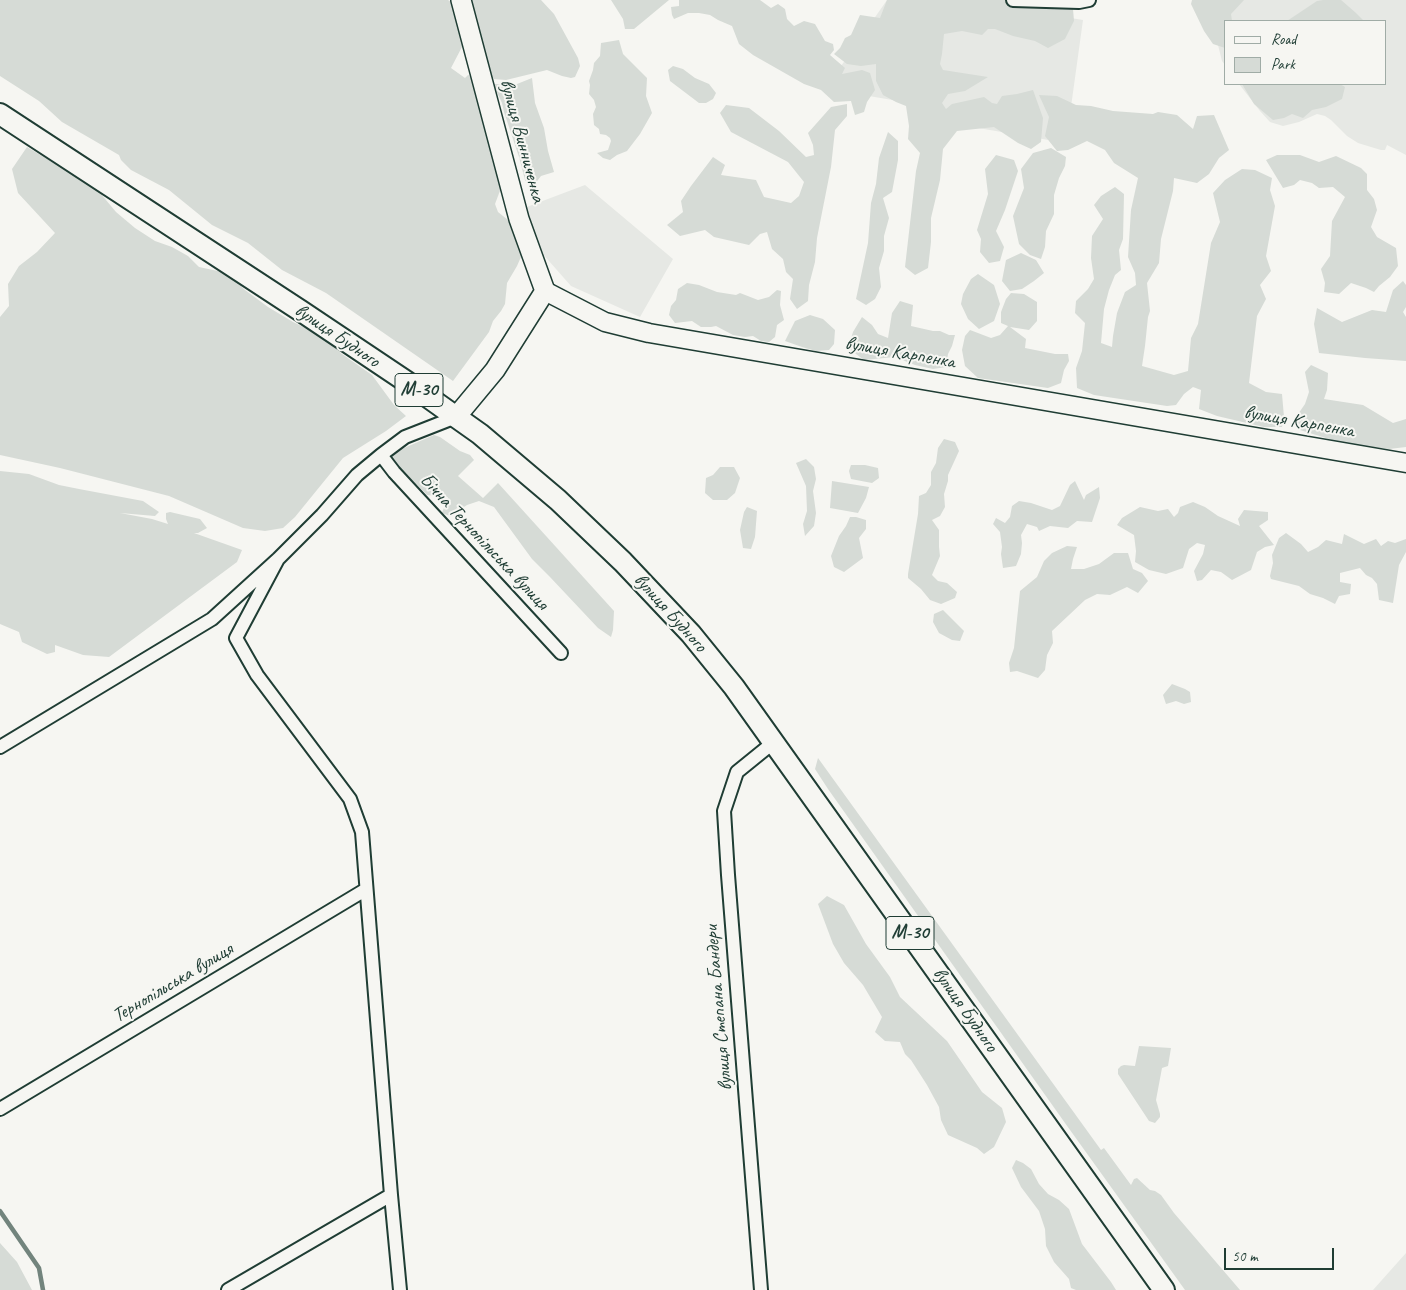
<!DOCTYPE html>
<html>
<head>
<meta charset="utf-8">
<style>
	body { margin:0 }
	#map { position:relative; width:1406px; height:1290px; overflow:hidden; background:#f6f6f2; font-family:Caveat,sans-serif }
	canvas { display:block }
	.legend { position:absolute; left:1224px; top:20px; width:162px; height:65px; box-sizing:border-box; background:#f6f6f2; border:1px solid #a0aca6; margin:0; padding:6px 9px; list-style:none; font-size:15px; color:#1f3d34 }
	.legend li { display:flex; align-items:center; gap:10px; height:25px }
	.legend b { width:25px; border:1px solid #a0aca6 }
	.scale { position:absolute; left:1224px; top:1248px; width:110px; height:22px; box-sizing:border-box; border:2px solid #1f3d34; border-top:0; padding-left:6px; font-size:15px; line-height:18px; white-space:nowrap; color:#1f3d34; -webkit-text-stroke:4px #f6f6f2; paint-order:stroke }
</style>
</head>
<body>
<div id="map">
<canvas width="1406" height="1290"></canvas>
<ul class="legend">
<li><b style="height:6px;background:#f6f6f2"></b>Road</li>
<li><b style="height:14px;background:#d6dbd6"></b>Park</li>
</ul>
<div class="scale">50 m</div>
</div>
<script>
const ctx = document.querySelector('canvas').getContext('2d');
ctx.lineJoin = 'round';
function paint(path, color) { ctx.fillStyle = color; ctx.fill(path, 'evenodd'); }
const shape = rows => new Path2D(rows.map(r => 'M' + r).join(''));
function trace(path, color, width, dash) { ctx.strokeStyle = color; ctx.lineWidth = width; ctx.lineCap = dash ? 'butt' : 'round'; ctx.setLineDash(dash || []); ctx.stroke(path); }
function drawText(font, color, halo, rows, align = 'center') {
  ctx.font = font + ' Caveat,sans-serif'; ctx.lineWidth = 4; ctx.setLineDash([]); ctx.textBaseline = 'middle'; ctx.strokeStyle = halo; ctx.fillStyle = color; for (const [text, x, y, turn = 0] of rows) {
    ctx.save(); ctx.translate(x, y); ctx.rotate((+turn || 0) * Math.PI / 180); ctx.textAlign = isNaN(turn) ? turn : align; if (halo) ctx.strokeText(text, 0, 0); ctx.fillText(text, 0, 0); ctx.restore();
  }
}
paint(shape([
	[887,0,958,0,1083,20,1066,143,908,116,910,103,863,95,832,79],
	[1221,0,1406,0,1406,155,1387,145,1385,150,1381,150,1371,147,1358,143,1347,136,1331,120,1325,116,1317,114,1299,122,1283,126,1270,122,1260,111,1239,84,1385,84,1385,21,1225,21,1225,65,1222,61,1209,9],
	[585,185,673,259,640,317,571,286,541,252,524,208],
	[1406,1253,1406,1290,1373,1290]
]), '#e6e8e4');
paint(shape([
	[0,0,448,0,451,2,459,18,464,35,463,45,451,68,465,78,468,75,475,78,504,180,495,204,498,212,513,224,524,250,517,266,507,283,505,304,501,311,493,321,489,332,453,381,326,293,282,270,248,243,212,225,169,190,131,170,121,160,119,155,62,122,39,101,0,76],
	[470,0,541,0,554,14,578,58,580,66,575,77,571,78,562,76,547,70,506,80,494,79,486,68],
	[611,0,669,0,634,29,625,29,623,19],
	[679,0,760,0,771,8,778,4,785,9,787,19,794,26,804,21,815,24,825,41,833,44,834,50,830,55,845,68,842,74,862,70,870,73,875,90,867,102,864,112,855,115,851,101,834,102,821,90,804,84,753,55,739,44,732,26,718,20,710,15,699,13,688,13,674,19,672,15,671,7,679,6],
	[887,0,1072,0,1073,9,1074,21,1065,39,1048,48,1035,41,1013,36,995,29,988,29,982,35,962,31,944,34,942,54,940,64,943,70,988,77,965,91,948,94,942,103,946,109,952,104,984,97,992,103,997,104,1002,96,1017,94,1033,90,1043,118,1041,142,1031,149,1018,143,994,127,957,131,943,149,940,180,931,218,931,242,928,268,915,275,905,267,916,171,920,153,908,139,909,126,906,106,896,102,883,95,876,81,876,64,861,66,847,64,834,54,840,48,845,38,851,35,860,15,880,18],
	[1192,0,1244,0,1231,14,1232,21,1225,21,1225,48,1213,44,1204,31,1191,4],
	[1323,0,1341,0,1356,13,1364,21,1287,21,1317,1],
	[619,40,623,54,647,78,646,96,652,113,640,134,627,151,617,155,610,160,603,158,597,153,608,150,611,141,610,138,606,135,600,134,599,129,594,125,593,114,596,107,594,100,589,94,590,85,589,81,593,70,594,63,600,56,601,43],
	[673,66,683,69,695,78,709,84,716,93,713,99,706,103,699,103,670,81,668,70],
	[532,78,535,103,544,128,548,151,554,172,541,176,531,189,525,180,519,157,504,112,502,103,493,84,517,84],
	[1242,84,1340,84,1345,87,1342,99,1326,107,1312,110,1303,118,1292,114,1284,118,1273,120,1254,104],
	[1039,95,1057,96,1076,105,1091,106,1113,111,1153,114,1158,112,1177,115,1193,129,1197,116,1214,115,1229,150,1219,158,1209,174,1197,183,1174,178,1173,191,1161,239,1159,263,1147,283,1150,311,1148,317,1145,346,1142,366,1174,375,1188,371,1191,338,1198,324,1211,243,1220,222,1213,193,1225,180,1242,169,1255,170,1272,178,1270,190,1275,206,1266,256,1271,271,1260,285,1266,299,1257,316,1249,383,1266,392,1282,394,1284,417,1282,427,1264,427,1217,416,1199,409,1201,390,1193,387,1184,394,1176,405,1167,406,1094,395,1077,388,1076,368,1082,351,1085,323,1075,313,1076,301,1088,289,1094,279,1091,258,1092,236,1103,219,1094,205,1101,196,1115,187,1124,194,1123,239,1119,250,1121,270,1115,275,1109,290,1104,309,1101,343,1112,347,1113,336,1117,313,1125,292,1136,285,1135,273,1128,257,1131,210,1138,178,1114,163,1105,150,1087,141,1068,150,1057,151,1045,136,1049,117],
	[847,104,847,116,835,130,831,167,817,238,815,262,809,285,808,301,797,309,790,299,793,279,786,272,783,259,772,249,767,232,760,234,749,245,714,237,705,230,680,236,667,225,683,212,681,201,691,186,713,157,725,165,721,175,756,180,764,197,791,203,799,196,804,182,788,162,731,132,720,113,726,105,749,108,779,131,806,157,814,155,813,145,808,133,831,107],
	[888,132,898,141,898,160,892,192,883,198,889,218,884,236,884,251,879,268,881,287,875,299,866,305,856,299,868,243,871,203,876,184,879,158],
	[27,147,96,188,116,212,135,228,155,241,172,247,188,256,199,267,227,273,245,290,268,307,293,322,320,335,342,354,372,375,394,405,406,416,386,431,343,458,295,517,283,528,265,531,243,528,169,496,60,468,0,455,0,317,9,306,8,284,19,266,37,252,55,233,18,193,12,169],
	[1051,148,1066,157,1065,166,1059,178,1054,195,1054,214,1046,231,1045,247,1041,259,1030,255,1019,244,1013,216,1024,188,1021,169,1033,153],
	[996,155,1014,160,1018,171,1005,210,996,231,1004,247,1000,261,989,263,980,252,981,239,977,230,988,194,985,169],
	[1277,155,1300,155,1319,162,1336,156,1361,168,1367,174,1367,190,1374,199,1377,210,1371,227,1377,237,1396,248,1398,266,1390,277,1379,286,1374,292,1366,288,1351,283,1339,294,1324,292,1325,283,1321,269,1330,256,1332,221,1345,197,1333,187,1319,188,1312,183,1300,180,1294,185,1283,188,1266,160],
	[1021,253,1036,260,1044,273,1034,281,1022,289,1010,291,1002,281,1006,260],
	[978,274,994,285,1000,304,994,321,979,329,968,319,961,304,963,294,971,279],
	[1403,281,1406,285,1406,307,1403,312,1406,317,1406,361,1365,358,1319,353,1314,324,1317,308,1342,322,1372,310,1386,312,1393,290],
	[687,283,699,285,717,292,736,295,740,293,758,300,769,297,777,290,781,291,780,305,784,320,777,325,775,337,769,342,761,341,753,336,745,337,733,335,716,326,711,327,701,327,692,321,675,323,669,315,671,306,676,300,678,289],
	[1011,293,1024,294,1037,302,1037,321,1029,330,1010,327,1026,339,1025,348,1055,354,1068,354,1069,361,1064,370,1061,383,1048,388,978,378,965,366,962,350,965,336,970,330,991,338,1000,335,1008,326,1001,323,1001,312,1006,299],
	[900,301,913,305,911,326,933,331,940,331,949,335,955,335,952,346,948,354,946,367,933,369,915,365,895,357,864,360,848,348,853,332,862,317,872,325,878,334,888,338,892,313],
	[810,315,823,319,835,330,834,344,829,350,816,351,802,347,785,341,795,321],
	[1311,365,1328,373,1327,390,1324,399,1363,405,1393,423,1406,419,1406,447,1389,449,1342,443,1300,430,1294,420,1305,404,1309,392,1305,372],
	[434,435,440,437,460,451,470,455,474,460,458,476,483,498,498,483,614,611,613,630,611,637,598,628,550,577,532,559,494,507,479,501,467,505,450,516,442,513,448,497,427,495,391,458,395,452],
	[944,439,955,442,959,451,948,475,948,481,944,494,945,507,940,516,932,520,939,530,939,547,940,556,932,575,938,581,947,583,957,592,955,598,941,604,930,600,921,589,908,578,908,574,918,514,919,496,926,493,931,485,931,472,936,463,938,448],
	[806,459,814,467,816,479,813,491,816,513,814,526,805,536,803,524,807,511,806,486,796,463],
	[851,465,865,465,878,468,879,478,872,483,851,479,849,471],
	[720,467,734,467,740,478,735,493,727,500,713,500,705,493,706,478,713,475],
	[0,471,29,474,59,485,79,489,143,501,159,512,155,516,120,513,152,519,168,524,166,519,166,513,170,512,200,519,207,528,198,533,194,533,242,550,237,562,109,657,83,655,55,645,55,652,47,654,22,642,19,632,0,624],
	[832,481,869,487,866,498,858,513,830,508],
	[1075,481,1084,500,1086,495,1099,487,1100,498,1092,522,1077,521,1068,528,1050,526,1039,531,1037,527,1027,524,1021,535,1022,543,1021,554,1016,566,1003,568,1001,554,1002,547,1000,532,993,524,996,518,1005,523,1010,517,1012,506,1019,501,1031,503,1052,510,1060,506,1070,485],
	[1193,502,1205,507,1218,516,1240,526,1238,519,1244,510,1268,512,1268,520,1259,526,1274,545,1265,547,1257,552,1251,570,1232,580,1221,572,1211,570,1202,580,1197,581,1194,571,1203,554,1205,545,1197,543,1189,549,1183,568,1166,574,1149,570,1135,562,1136,551,1134,535,1117,525,1122,518,1140,507,1158,511,1168,509,1174,517,1178,513,1180,507],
	[747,507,757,511,755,537,751,549,743,548,740,530,744,512],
	[850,517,856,517,866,520,866,529,859,538,863,558,844,572,834,567,831,556,839,536,846,526],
	[1286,533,1301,544,1308,552,1318,547,1326,540,1342,544,1344,534,1364,544,1376,539,1381,546,1388,541,1395,543,1406,539,1406,552,1399,565,1393,603,1379,600,1377,584,1372,578,1366,575,1360,568,1340,573,1340,582,1351,584,1350,594,1339,596,1335,604,1323,598,1310,594,1299,586,1271,579,1270,576,1273,563,1272,555,1279,538],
	[1067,546,1077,547,1073,559,1071,569,1084,569,1099,564,1114,553,1128,553,1133,569,1142,573,1148,581,1138,593,1127,587,1110,595,1097,594,1085,600,1052,631,1053,643,1047,655,1045,670,1038,678,1017,671,1010,672,1009,663,1014,648,1020,591,1037,577,1044,561,1052,553],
	[943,610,964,631,960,641,952,640,939,633,933,622,934,614],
	[1172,684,1185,689,1190,692,1191,702,1184,704,1176,701,1166,704,1163,695],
	[818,758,1101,1150,1104,1148,1131,1185,1134,1179,1137,1178,1150,1190,1155,1191,1161,1195,1174,1213,1240,1290,1185,1290,1065,1123,828,789,815,769],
	[827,896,844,905,866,944,890,977,900,997,947,1041,982,1092,1002,1108,1006,1122,994,1147,984,1154,977,1148,948,1135,941,1120,939,1107,927,1085,911,1060,905,1054,900,1042,885,1041,875,1032,882,1017,863,985,844,963,833,944,818,904],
	[1139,1046,1171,1048,1168,1066,1162,1068,1156,1100,1160,1114,1160,1117,1155,1123,1149,1121,1118,1074,1118,1069,1121,1066,1124,1065,1135,1066],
	[1016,1160,1023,1163,1031,1169,1039,1184,1048,1194,1059,1200,1069,1209,1082,1244,1111,1282,1116,1290,1076,1290,1071,1288,1069,1279,1054,1262,1046,1246,1045,1229,1039,1211,1021,1187,1012,1168],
	[0,1243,17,1262,32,1290,0,1290]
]), '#d6dbd6');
trace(shape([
	[0,1211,39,1268,43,1290]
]), '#72847d', 4.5);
const minor = shape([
	[1013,0,1079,2,1089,0],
	[381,455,394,472,561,653],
	[278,559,236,638,257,675,350,799,362,832,391,1195,400,1290],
	[0,747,212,619,278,559,322,515,357,475,381,455,405,437,456,417],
	[0,1109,365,890],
	[228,1290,391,1195],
	[761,1290,728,875,724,811,737,772,774,742]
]);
const secondary = shape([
	[545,291,605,322,649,333,1406,463]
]);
const primary = shape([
	[456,417,495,370,545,291,519,219,461,0]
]);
const trunk = shape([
	[0,114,301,311,407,382,456,417,480,434,558,500,623,562,691,634,734,687,1164,1290]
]);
trace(minor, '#1f3d34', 16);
trace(secondary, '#1f3d34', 21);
trace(primary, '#1f3d34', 22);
trace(trunk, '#1f3d34', 24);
trace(minor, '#f6f6f2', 12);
trace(secondary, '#f6f6f2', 18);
trace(primary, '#f6f6f2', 19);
trace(trunk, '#f6f6f2', 20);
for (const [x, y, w] of [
	[419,390,48],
	[910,933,48]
]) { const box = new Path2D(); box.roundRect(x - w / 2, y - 16.5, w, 33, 4); ctx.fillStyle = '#f6f6f2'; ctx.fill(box); trace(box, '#1f3d34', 1); }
drawText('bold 19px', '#1f3d34', null, [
	["М-30",419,390],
	["М-30",910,933]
]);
drawText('20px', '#1f3d34', '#f6f6f2', [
	["вулиця Винниченка",522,141,75],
	["вулиця Будного",337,336,34],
	["вулиця Карпенка",900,353,10],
	["вулиця Карпенка",1299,422,10],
	["Бічна Тернопільська вулиця",484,542,47],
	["вулиця Будного",670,613,48],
	["Тернопільська вулиця",173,983,-31],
	["вулиця Степана Бандери",719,1008,-95],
	["вулиця Будного",965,1010,55]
]);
</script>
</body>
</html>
